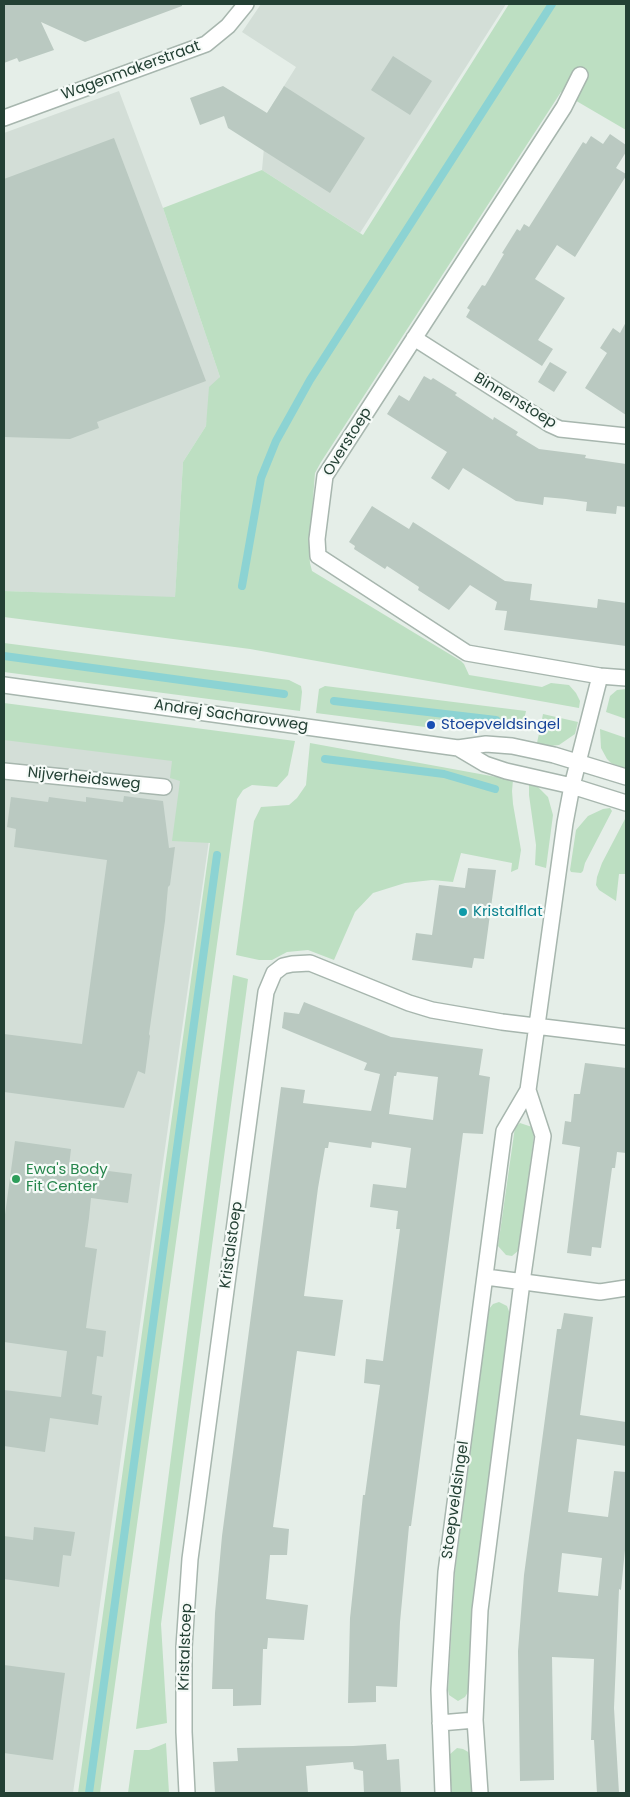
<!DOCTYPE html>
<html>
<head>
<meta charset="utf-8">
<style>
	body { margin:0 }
	#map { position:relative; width:630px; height:1797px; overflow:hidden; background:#e5eee8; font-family:Poppins,sans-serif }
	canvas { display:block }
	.frame { position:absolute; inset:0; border:5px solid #234034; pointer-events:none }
</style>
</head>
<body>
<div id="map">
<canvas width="630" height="1797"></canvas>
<div class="frame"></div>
</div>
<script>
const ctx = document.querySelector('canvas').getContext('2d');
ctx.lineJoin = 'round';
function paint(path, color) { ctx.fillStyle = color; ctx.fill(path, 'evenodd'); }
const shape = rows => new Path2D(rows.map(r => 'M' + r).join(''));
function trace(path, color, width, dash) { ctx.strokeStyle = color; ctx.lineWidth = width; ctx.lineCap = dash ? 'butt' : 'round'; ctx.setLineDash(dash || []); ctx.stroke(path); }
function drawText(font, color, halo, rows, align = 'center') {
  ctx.font = font + ' Poppins,sans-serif'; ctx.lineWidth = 4.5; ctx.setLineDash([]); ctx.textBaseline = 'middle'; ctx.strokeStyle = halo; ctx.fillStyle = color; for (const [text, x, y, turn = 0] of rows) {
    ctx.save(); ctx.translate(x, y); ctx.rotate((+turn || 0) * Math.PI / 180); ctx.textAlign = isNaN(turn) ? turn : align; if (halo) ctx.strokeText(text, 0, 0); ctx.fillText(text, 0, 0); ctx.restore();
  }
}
paint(shape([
	[261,4,506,4,360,233,262,170,267,113,296,67,242,32],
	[119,91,163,208,220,377,209,408,206,426,183,462,175,598,4,591,4,133],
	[4,711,223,742,73,1793,4,1793]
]), '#d3ded7');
paint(shape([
	[509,4,626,4,626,130,561,92,321,462,315,473,309,551,310,563,312,571,461,661,464,664,469,675,542,687,551,683,569,685,576,693,580,701,579,708,250,649,4,617,4,591,175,597,183,462,206,426,209,387,220,377,163,208,262,170,363,235],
	[4,643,289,680,301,686,302,692,300,711,4,672],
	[325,686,526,711,523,725,506,722,504,730,435,719,433,728,316,713,319,689],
	[626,689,626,719,606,712,610,696,617,690],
	[4,703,295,741,288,775,277,787,252,785,243,790,237,799,100,1793,78,1793,210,843,172,841,180,781,170,778,172,761,4,740],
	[543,714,578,722,575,734,559,745,550,746,537,743],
	[600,729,626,738,626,769,611,763,607,759,601,748],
	[310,743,513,780,512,791,513,804,521,850,518,869,511,872,512,863,461,853,453,882,432,880,405,883,373,893,355,912,334,960,308,950,287,952,272,960,259,960,236,955,254,821,261,807,289,805,297,798,306,785],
	[529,783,536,785,548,797,553,815,546,868,535,865,536,845,529,795],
	[603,809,610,808,612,811,585,863,583,871,581,873,571,872,570,870,576,830,588,816],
	[625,819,626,819,626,874,619,874,616,901,599,890,596,885,597,877,602,863],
	[233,975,248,979,161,1624,167,1723,136,1729],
	[520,1123,532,1127,534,1135,519,1250,512,1256,506,1255,498,1246,515,1127],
	[499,1302,507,1306,510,1314,472,1609,468,1692,465,1697,458,1701,449,1695,448,1690,455,1571,489,1309,493,1304],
	[166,1743,169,1793,128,1793,134,1750,149,1750],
	[457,1748,463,1749,470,1753,473,1793,452,1793,448,1761,449,1755]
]), '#bddfc2');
trace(shape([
	[242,586,261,478,276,441,310,380,552,4],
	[4,656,284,694],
	[334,701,496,720],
	[325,759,444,774,495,789],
	[89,1793,217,855]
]), '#8cd3d3', 8);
paint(shape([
	[4,4,182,4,182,6,85,42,41,22,54,50,19,62,17,58,4,63],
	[393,56,432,81,410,115,371,90],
	[223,86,267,113,284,86,365,138,330,193,228,128,224,116,200,125,190,98],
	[610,134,626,145,626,152,616,168,626,174,626,176,575,257,557,245,535,279,565,298,538,340,553,349,542,366,466,317,470,310,467,308,482,285,485,286,504,254,502,253,517,229,520,231,524,224,529,227,583,142,586,144,591,136,603,144],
	[114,138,206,381,97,422,99,428,70,439,4,437,4,179],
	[626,322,626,415,585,388,607,353,600,348,613,328,620,333],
	[550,362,567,372,554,392,538,382],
	[424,376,431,380,433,378,457,393,455,395,493,420,494,417,518,432,516,435,539,449,586,455,585,458,626,464,626,507,617,506,616,514,586,511,587,502,566,499,544,497,543,505,516,501,463,468,449,490,431,478,447,452,387,414,399,395,409,401],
	[372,506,409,529,413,522,505,581,532,584,530,600,597,608,598,599,626,603,626,646,504,630,507,611,495,610,497,602,470,585,449,610,418,590,419,587,387,566,385,569,354,549,355,546,349,542],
	[124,796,163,801,169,848,175,847,170,885,168,887,165,921,149,1034,150,1036,145,1074,138,1071,124,1108,4,1092,4,1034,82,1044,107,860,14,847,16,829,7,827,11,797,48,802,49,797,86,802,86,797,123,802],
	[468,868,496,870,484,959,474,958,472,968,412,960,416,933,432,935,439,885,465,888],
	[304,1002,391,1037,483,1049,479,1075,490,1077,483,1134,463,1133,411,1526,409,1526,400,1622,397,1687,376,1686,376,1702,348,1703,350,1618,363,1495,365,1495,380,1385,364,1383,366,1359,383,1361,400,1229,396,1229,398,1211,370,1207,373,1184,406,1188,411,1148,372,1142,371,1148,329,1142,328,1148,325,1148,318,1188,304,1296,343,1300,335,1356,297,1351,273,1527,289,1529,287,1555,270,1555,266,1599,308,1605,304,1640,268,1638,267,1649,263,1649,261,1705,233,1706,233,1689,212,1689,215,1613,222,1536,281,1087,305,1090,303,1103,371,1111,380,1074,364,1070,367,1063,282,1028,284,1012,299,1014],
	[397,1072,438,1077,433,1120,389,1114,394,1076,396,1076],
	[585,1063,626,1068,626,1153,617,1152,615,1168,612,1168,601,1248,592,1247,591,1256,567,1253,580,1147,562,1144,565,1121,571,1122,574,1094,580,1094],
	[15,1141,71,1149,69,1166,132,1174,128,1203,91,1198,89,1218,85,1247,97,1249,86,1328,106,1331,103,1357,97,1356,92,1394,102,1396,98,1425,50,1418,45,1452,4,1446,4,1390,61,1397,67,1351,4,1342,4,1222],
	[564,1313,593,1317,580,1415,626,1422,626,1446,577,1439,568,1512,608,1517,614,1471,626,1472,626,1540,621,1590,619,1589,614,1708,619,1793,597,1793,594,1740,591,1740,594,1659,552,1657,554,1780,520,1781,518,1651,524,1575,557,1329,561,1329],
	[562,1553,602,1558,598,1596,558,1592],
	[34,1527,75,1532,71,1556,63,1555,59,1587,4,1579,4,1536,33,1540],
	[4,1665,65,1673,53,1760,4,1753],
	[386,1744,387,1760,399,1759,401,1793,364,1793,363,1771,354,1769,353,1762,306,1766,308,1793,215,1793,213,1762,238,1761,237,1748,353,1746]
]), '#bac9c1');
const minor = shape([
	[580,75,564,107,325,476,317,539,318,556,467,653,600,676,626,678],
	[4,118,206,44,228,26,246,4],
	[414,338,549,424,560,429,626,436],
	[4,685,458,748,486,744,512,746,554,755,626,777],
	[458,748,485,764,506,771,572,786,626,803],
	[4,771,164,787],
	[486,1277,600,1292,626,1288],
	[440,1723,475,1720],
	[187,1793,184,1732,184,1647,190,1559,266,992,274,973,283,966,292,964,310,963,409,1003,432,1010,502,1022,626,1037],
	[443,1793,439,1690,446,1572,504,1131,528,1090,565,823,572,786,600,676],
	[480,1793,475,1720,480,1610,522,1282,543,1136,528,1090]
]);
trace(minor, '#a7b6ae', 18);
trace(minor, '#fff', 15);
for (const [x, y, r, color] of [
	[431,725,5,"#1a4fb4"],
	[463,912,5,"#0f9aa8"],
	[16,1179,5,"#2e9e5b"]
]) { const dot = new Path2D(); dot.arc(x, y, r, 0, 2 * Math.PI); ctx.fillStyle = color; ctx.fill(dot); trace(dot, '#f5faf7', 2); }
drawText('15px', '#234034', '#f5faf7', [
	["Wagenmakerstraat",131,71,-20],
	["Binnenstoep",515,401,31],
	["Overstoep",348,442,-58],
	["Andrej Sacharovweg",231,716,8],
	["Nijverheidsweg",84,779,6],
	["Kristalstoep",232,1245,-82],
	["Stoepveldsingel",456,1500,-82],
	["Kristalstoep",186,1647,-88]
]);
drawText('15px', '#164399', '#f5faf7', [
	["Stoepveldsingel",441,725]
], 'left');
drawText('15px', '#0d838f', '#f5faf7', [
	["Kristalflat",473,912]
], 'left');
drawText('15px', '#27864d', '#f5faf7', [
	["Ewa's Body",26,1170],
	["Fit Center",26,1187]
], 'left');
</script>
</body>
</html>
